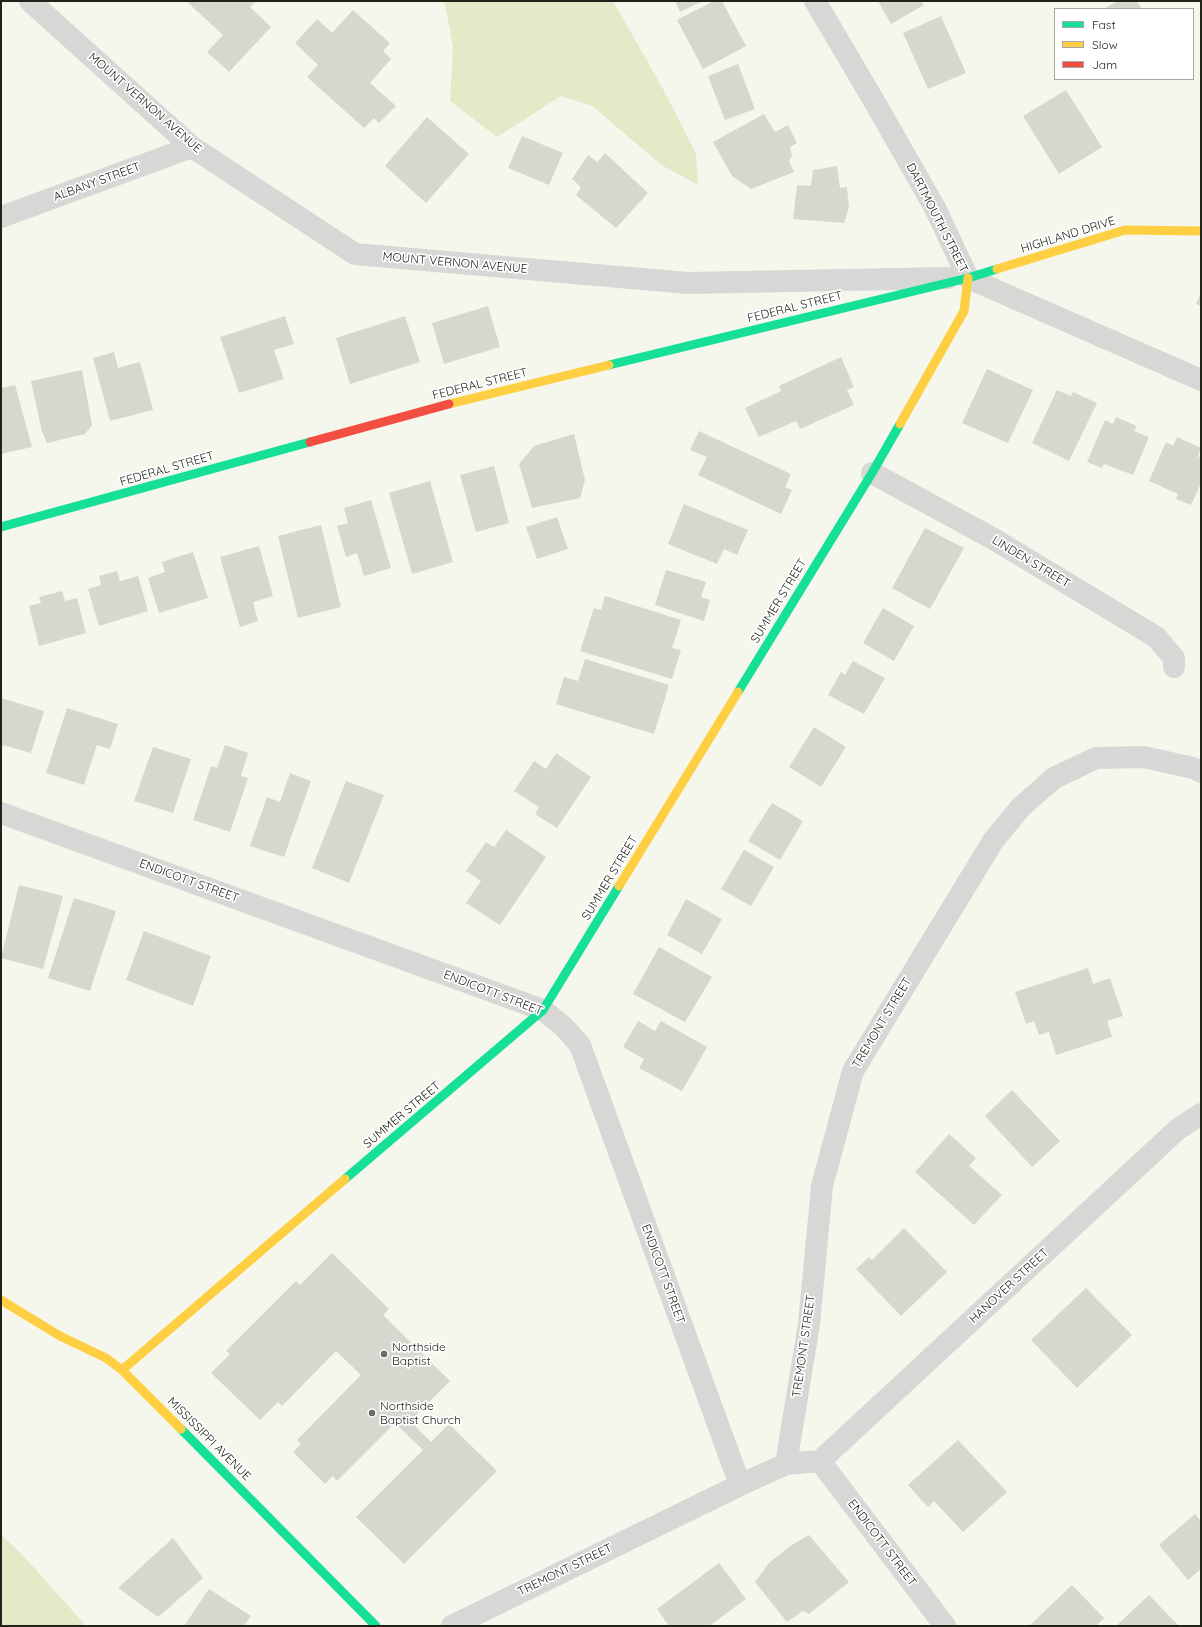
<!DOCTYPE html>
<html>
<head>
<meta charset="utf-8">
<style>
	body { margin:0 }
	#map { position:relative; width:1202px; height:1627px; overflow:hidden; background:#f5f7ec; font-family:Quicksand,sans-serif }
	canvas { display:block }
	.frame { position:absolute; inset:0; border:2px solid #21231b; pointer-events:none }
	.legend { position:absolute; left:1054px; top:8px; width:140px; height:72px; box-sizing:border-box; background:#fff; border:1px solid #a6a7a4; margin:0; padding:5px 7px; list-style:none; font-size:12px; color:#21231b }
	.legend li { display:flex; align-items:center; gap:8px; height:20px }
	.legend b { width:20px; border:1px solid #a6a7a4 }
</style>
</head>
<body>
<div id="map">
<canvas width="1202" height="1627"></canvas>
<div class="frame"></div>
<ul class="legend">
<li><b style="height:5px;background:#16e098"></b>Fast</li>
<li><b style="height:5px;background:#ffcf43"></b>Slow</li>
<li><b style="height:5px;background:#f24e42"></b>Jam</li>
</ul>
</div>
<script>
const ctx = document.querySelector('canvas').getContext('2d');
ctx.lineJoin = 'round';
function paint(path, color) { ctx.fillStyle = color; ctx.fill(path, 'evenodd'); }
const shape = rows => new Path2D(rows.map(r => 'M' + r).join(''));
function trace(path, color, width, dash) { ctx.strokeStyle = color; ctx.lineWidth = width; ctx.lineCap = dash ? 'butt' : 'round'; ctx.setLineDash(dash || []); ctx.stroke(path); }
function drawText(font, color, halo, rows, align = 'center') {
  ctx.font = font + ' Quicksand,sans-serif'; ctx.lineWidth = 3.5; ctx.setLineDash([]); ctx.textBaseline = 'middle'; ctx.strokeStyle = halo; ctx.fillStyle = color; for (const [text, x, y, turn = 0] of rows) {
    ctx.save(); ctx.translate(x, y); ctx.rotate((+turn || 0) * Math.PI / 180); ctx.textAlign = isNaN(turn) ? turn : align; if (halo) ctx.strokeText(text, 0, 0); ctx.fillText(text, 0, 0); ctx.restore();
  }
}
paint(shape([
	[442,1,613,1,662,87,696,153,698,185,663,166,592,106,561,96,497,137,450,101,453,47,445,4],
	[1,1535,19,1551,86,1626,1,1626]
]), '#e3eac7');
paint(shape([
	[186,1,256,1,250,7,271,27,229,72,207,52,223,35],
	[675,1,703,1,680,12],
	[714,1,722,1,746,46,703,69,677,20],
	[878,1,921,1,924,5,891,24],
	[1118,1,1137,1,1142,9,1103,9],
	[353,10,390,43,383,51,391,59,370,83,396,106,379,123,374,118,364,128,307,77,318,65,295,43,317,19,332,33],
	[941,16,966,73,928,89,903,33],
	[738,64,755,109,725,120,708,76],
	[1066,90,1102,147,1059,174,1023,116],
	[764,114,775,132,788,125,797,143,790,147,792,156,789,161,794,172,751,189,732,176,713,142],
	[427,117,469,154,426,203,385,166],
	[522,136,563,153,549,185,508,168],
	[605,153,648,193,616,228,576,195,581,187,572,179,588,155,597,162],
	[837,166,840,188,847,187,849,207,844,223,793,219,797,185,811,186,813,170],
	[1201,292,1201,306,1196,304],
	[488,306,500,347,444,364,432,323],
	[285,316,294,344,274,350,284,379,239,393,220,337],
	[405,316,420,362,350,384,336,338],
	[114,352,118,368,140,362,153,410,110,421,93,358],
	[841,357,854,387,847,390,854,405,800,429,796,421,759,437,745,408,781,391,779,386],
	[987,369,1033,390,1008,443,962,423],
	[82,370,92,425,85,434,47,443,42,432,31,381],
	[15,385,32,447,1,454,1,388],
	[1057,390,1071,396,1073,392,1097,403,1069,461,1032,443],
	[1116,417,1137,426,1134,431,1149,437,1133,475,1104,464,1102,468,1087,462,1105,420,1113,424],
	[699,431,791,474,785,487,792,490,781,514,698,475,707,457,690,450],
	[574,434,585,480,580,498,532,508,519,464,534,446],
	[1177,437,1201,448,1198,456,1201,458,1201,483,1191,505,1176,499,1178,494,1149,481,1166,442,1173,446],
	[494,466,509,523,476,532,460,475],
	[430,481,453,562,412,574,389,493],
	[371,500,391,568,364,576,357,553,346,557,337,526,348,523,344,508],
	[684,504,748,530,737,555,724,549,717,564,668,544],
	[557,517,568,549,537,559,526,527],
	[321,525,341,607,298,618,278,536],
	[925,528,964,548,930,609,892,588],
	[259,546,273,596,253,602,258,621,240,627,220,557],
	[193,552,208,598,159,613,148,578,165,572,162,562],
	[666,570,706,582,701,597,710,600,704,621,655,605],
	[117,571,120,581,138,576,148,611,99,626,88,589,101,585,99,576],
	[62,591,65,601,77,598,86,633,39,646,29,606,41,603,39,597],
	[605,596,681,620,672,648,681,650,672,679,580,651,594,608,601,610],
	[883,608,914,626,894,661,863,643],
	[585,659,669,685,654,734,556,704,564,677,578,681],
	[853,661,885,678,864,714,828,695,841,672,845,675],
	[1,698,44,711,31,753,3,745,1,751],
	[67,708,118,724,110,749,97,745,84,785,46,773],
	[814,727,846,747,821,787,789,767],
	[225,745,248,753,241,776,248,778,230,832,193,820,211,766,217,768],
	[153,747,191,759,173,813,134,801],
	[556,753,591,777,557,828,535,814,539,807,514,791,534,761,546,769],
	[290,773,311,781,284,857,250,846,267,797,280,802],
	[346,781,384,795,349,883,312,868],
	[772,803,803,821,780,860,748,841],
	[506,830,546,857,500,925,466,903,481,881,466,871,486,842,494,847],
	[744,850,774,867,751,906,721,889],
	[19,885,63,896,43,969,1,958],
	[74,898,116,911,90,991,48,978],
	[686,899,722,919,702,954,667,935],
	[144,931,211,956,193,1006,126,980],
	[659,947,712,977,685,1022,633,994],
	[1088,968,1093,984,1110,978,1123,1016,1107,1021,1112,1037,1056,1055,1049,1032,1039,1035,1034,1021,1026,1024,1015,992],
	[638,1021,655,1031,661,1021,707,1047,682,1091,639,1068,644,1059,623,1047],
	[1012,1090,1060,1141,1032,1167,985,1116],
	[949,1134,976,1158,969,1166,1002,1195,974,1225,915,1172],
	[904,1228,947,1272,901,1316,856,1269,869,1257,872,1260],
	[332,1253,389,1309,383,1315,450,1381,410,1421,431,1442,449,1424,497,1471,404,1564,356,1517,423,1450,395,1423,337,1481,333,1476,325,1484,293,1452,301,1444,297,1440,361,1375,336,1351,282,1406,278,1402,260,1420,211,1373,230,1354,226,1351,296,1281,300,1285],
	[1086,1288,1132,1335,1077,1388,1031,1340],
	[958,1440,1007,1492,963,1532,934,1501,928,1507,908,1485],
	[1195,1514,1201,1521,1201,1569,1188,1580,1159,1545],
	[809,1535,849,1582,809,1614,803,1611,787,1622,755,1582,769,1563,790,1546],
	[173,1538,203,1578,158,1617,118,1588],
	[719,1563,746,1599,709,1626,669,1626,657,1609],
	[1072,1585,1104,1618,1096,1626,1029,1626],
	[209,1589,251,1616,244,1626,184,1626],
	[1149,1595,1179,1626,1116,1626]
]), '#d6d8cf');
trace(shape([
	[30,1,192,147,355,254,688,283,947,278],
	[815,1,874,101,935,208,968,278,1201,380],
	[1,217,192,147],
	[872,473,992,538,1156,637,1174,658,1174,667],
	[1,813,543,1010,564,1027,580,1045,740,1485],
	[820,1461,1178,1129,1201,1114],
	[820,1461,945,1626],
	[786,1464,809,1324,822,1186,853,1071,993,841,1021,807,1054,778,1096,758,1144,757,1193,768,1201,772],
	[452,1626,740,1485,786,1464,820,1461]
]), '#d7d8d5', 22);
trace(shape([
	[609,365,968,278,997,269],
	[1,527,310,442],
	[738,692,872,473,900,424],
	[345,1179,543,1010,619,886],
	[181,1429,376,1626]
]), '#16e098', 9);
trace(shape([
	[997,269,1125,230,1201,231],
	[449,404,609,365],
	[900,424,964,311,968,278],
	[619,886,738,692],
	[1,1300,60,1336,106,1358,122,1370,181,1429],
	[122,1370,345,1179]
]), '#ffcf43', 9);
trace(shape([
	[310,442,449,404]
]), '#f24e42', 9);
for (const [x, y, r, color] of [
	[384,1354,4,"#6b6d64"],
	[372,1413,4,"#6b6d64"]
]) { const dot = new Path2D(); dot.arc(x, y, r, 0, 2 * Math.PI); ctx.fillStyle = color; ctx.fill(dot); trace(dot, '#fff', 1.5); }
drawText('12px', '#21231b', '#fff', [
	["MOUNT VERNON AVENUE",145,103,41],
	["ALBANY STREET",97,182,-20],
	["DARTMOUTH STREET",937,218,63],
	["HIGHLAND DRIVE",1068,235,-17],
	["MOUNT VERNON AVENUE",455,263,5],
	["FEDERAL STREET",795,307,-14],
	["FEDERAL STREET",480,384,-14],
	["FEDERAL STREET",167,469,-16],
	["LINDEN STREET",1031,562,31],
	["SUMMER STREET",779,601,-59],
	["SUMMER STREET",610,878,-59],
	["ENDICOTT STREET",189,881,20],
	["ENDICOTT STREET",493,993,21],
	["TREMONT STREET",882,1023,-59],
	["SUMMER STREET",402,1115,-40],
	["ENDICOTT STREET",663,1274,70],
	["HANOVER STREET",1009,1286,-43],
	["TREMONT STREET",804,1346,-82],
	["MISSISSIPPI AVENUE",209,1439,45],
	["ENDICOTT STREET",882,1543,53],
	["TREMONT STREET",565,1570,-26]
]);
drawText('12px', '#21231b', '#fff', [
	["Northside",392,1347],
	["Baptist",392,1361],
	["Northside",380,1406],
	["Baptist Church",380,1420]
], 'left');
</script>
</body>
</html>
